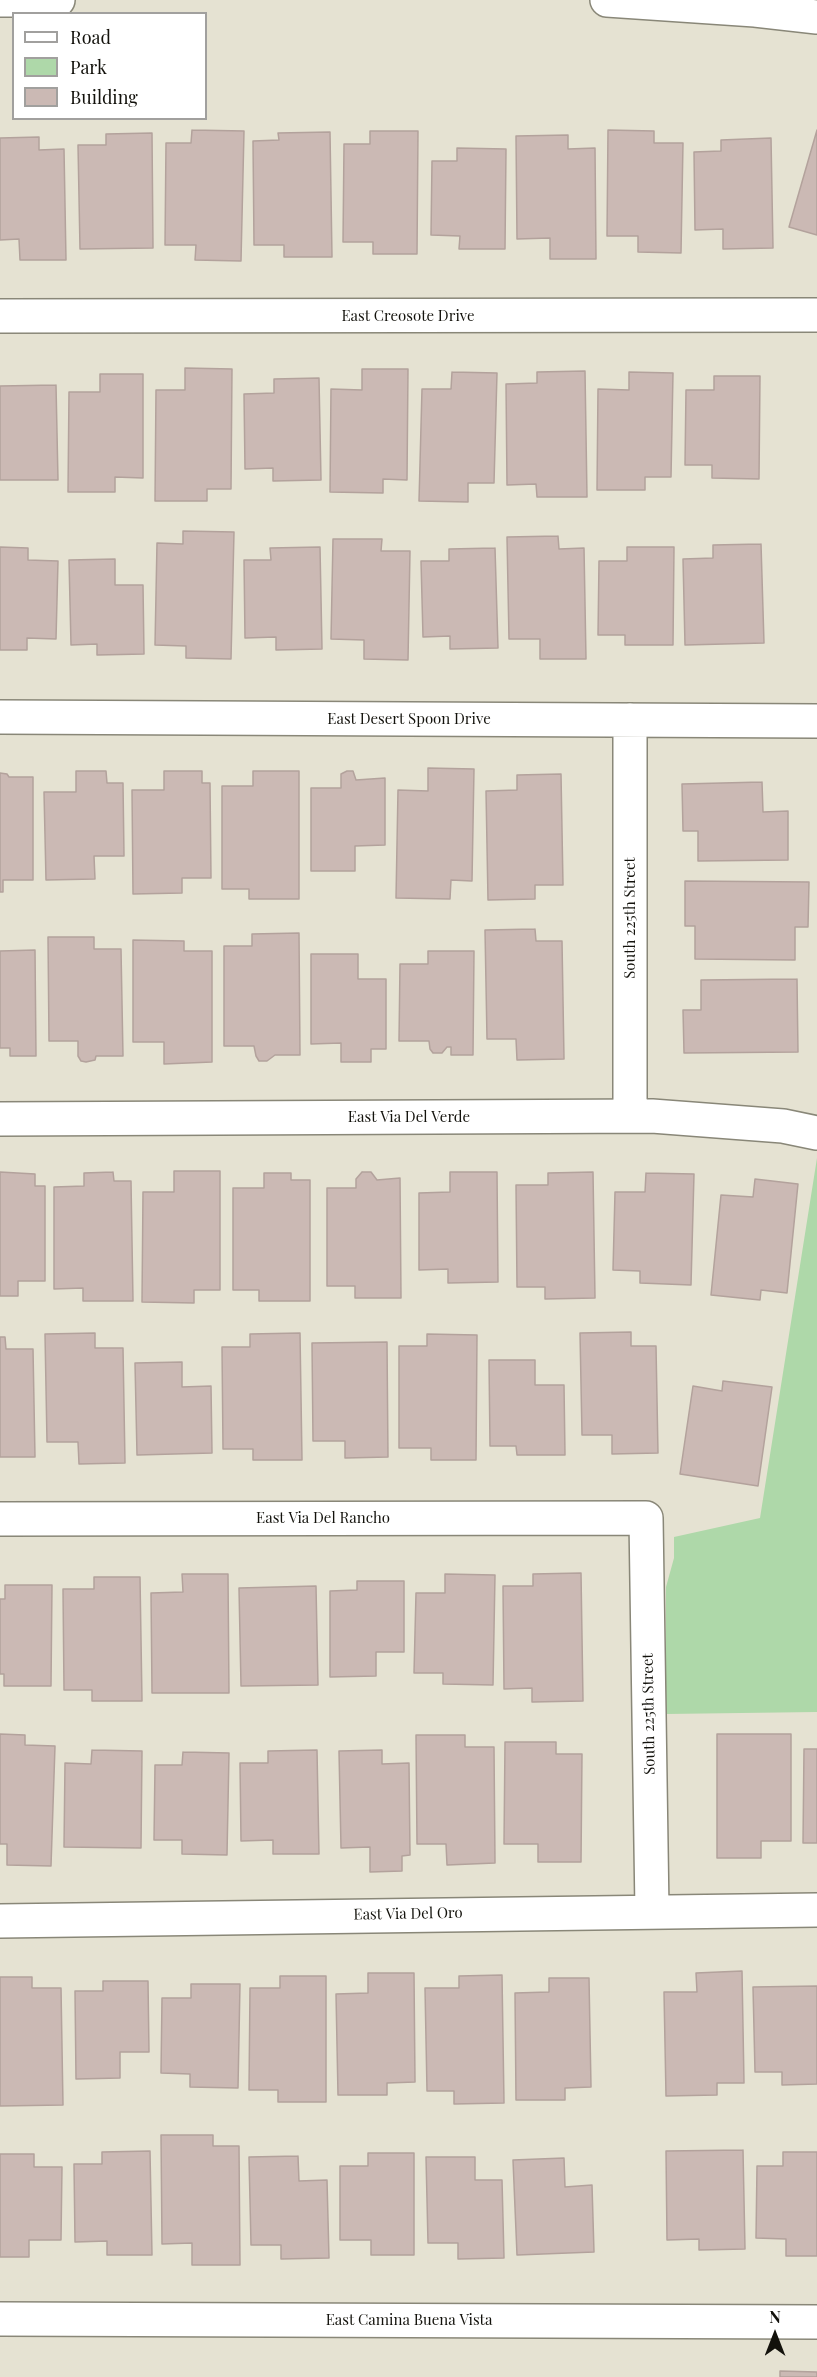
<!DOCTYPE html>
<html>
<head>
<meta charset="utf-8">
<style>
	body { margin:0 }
	#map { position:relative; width:817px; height:2377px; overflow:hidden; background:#e5e2d2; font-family:"Playfair Display",serif }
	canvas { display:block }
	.legend { position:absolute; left:12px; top:12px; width:195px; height:108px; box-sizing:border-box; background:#fff; border:2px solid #a1a09e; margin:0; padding:8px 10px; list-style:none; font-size:18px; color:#13120c }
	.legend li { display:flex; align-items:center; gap:12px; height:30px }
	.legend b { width:30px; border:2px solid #a1a09e }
	.north { position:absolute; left:745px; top:2305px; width:60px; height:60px; -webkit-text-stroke:4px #fff; paint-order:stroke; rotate:0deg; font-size:16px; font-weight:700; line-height:24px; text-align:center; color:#13120c }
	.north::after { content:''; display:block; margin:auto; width:21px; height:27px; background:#13120c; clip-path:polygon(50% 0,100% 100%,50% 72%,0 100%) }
</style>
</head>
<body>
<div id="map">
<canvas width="817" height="2377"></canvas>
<ul class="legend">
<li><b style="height:8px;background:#fff"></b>Road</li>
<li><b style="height:16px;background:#aed8a9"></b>Park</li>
<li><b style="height:16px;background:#cbb9b4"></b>Building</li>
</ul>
<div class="north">N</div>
</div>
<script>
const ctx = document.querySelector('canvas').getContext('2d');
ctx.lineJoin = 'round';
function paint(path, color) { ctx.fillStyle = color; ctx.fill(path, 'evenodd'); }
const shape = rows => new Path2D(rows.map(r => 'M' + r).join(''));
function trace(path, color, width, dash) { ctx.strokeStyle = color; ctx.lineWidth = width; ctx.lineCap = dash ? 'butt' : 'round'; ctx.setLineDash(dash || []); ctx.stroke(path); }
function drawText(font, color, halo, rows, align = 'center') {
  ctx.font = font + ' "Playfair Display",serif'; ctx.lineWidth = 4.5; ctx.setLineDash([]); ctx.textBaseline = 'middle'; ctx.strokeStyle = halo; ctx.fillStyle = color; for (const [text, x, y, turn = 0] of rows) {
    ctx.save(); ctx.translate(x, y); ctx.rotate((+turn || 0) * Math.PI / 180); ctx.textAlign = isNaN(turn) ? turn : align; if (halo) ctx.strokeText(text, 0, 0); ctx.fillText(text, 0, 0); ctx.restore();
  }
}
paint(shape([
	[817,1158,817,1712,666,1714,666,1587,674,1558,674,1537,760,1518]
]), '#aed8a9');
const building = shape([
	[192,130,244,131,241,261,195,260,196,245,165,245,166,143,191,143,192,130],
	[608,130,654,131,654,143,683,143,681,253,638,252,638,236,607,236,608,130],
	[817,130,817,235,789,227,817,130],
	[370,131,418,131,417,254,373,254,373,242,343,242,344,144,370,144,370,131],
	[330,132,332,257,284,257,284,245,254,245,253,141,279,140,278,133,330,132],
	[152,133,153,248,80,249,78,145,106,145,106,134,152,133],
	[568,135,568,149,595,148,596,259,550,259,550,238,517,239,516,136,568,135],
	[39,137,39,150,64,149,66,260,20,260,19,239,0,240,0,138,39,137],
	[771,138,773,248,723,249,723,229,695,230,694,152,721,151,721,140,771,138],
	[457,148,506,149,505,249,459,249,460,236,431,235,432,161,457,161,457,148],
	[185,368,232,369,231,489,207,489,207,501,155,501,156,390,185,390,185,368],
	[362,369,408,369,407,480,383,479,383,493,330,492,331,389,362,390,362,369],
	[585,371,587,497,537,497,536,484,507,485,506,384,537,383,537,372,585,371],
	[452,372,497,373,494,483,468,483,468,502,419,501,422,389,451,389,452,372],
	[629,372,673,373,671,477,645,477,645,490,597,490,598,389,629,390,629,372],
	[100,374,143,374,143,478,115,477,115,492,68,492,69,392,100,392,100,374],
	[714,376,760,376,759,479,712,478,712,465,685,465,686,390,714,390,714,376],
	[319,378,321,480,273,481,273,468,245,469,244,394,274,393,274,379,319,378],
	[56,385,58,480,0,480,0,386,56,385],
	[183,531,234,532,231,659,186,658,186,646,155,645,157,543,183,544,183,531],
	[558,536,559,549,584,548,586,659,540,659,540,639,509,639,507,537,558,536],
	[333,539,382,539,381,551,410,551,408,660,364,659,364,640,331,639,333,539],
	[761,544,764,643,685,645,683,559,713,558,713,545,761,544],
	[0,547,28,548,28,560,58,561,56,639,27,638,27,650,0,650,0,547],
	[320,547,322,649,276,650,276,637,245,638,244,560,271,560,270,548,320,547],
	[627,547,674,547,673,645,625,645,625,635,598,635,599,561,627,561,627,547],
	[495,548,498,648,450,649,450,636,423,637,421,561,449,561,449,549,495,548],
	[115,559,115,585,143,585,144,654,97,655,97,644,71,645,69,560,115,559],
	[428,768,474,769,472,881,451,880,450,899,396,898,398,790,428,791,428,768],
	[76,771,106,771,107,783,123,783,124,856,94,856,95,879,46,880,44,792,76,792,76,771],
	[164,771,202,771,202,783,210,783,211,878,182,878,182,893,133,894,132,790,164,790,164,771],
	[253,771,299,771,299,899,249,899,249,889,222,889,222,786,253,786,253,771],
	[347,771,353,771,356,780,385,778,385,845,355,846,355,871,311,871,311,788,341,788,341,774,347,771],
	[0,773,7,774,9,777,33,777,33,880,3,880,3,892,0,892,0,773],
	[561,774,563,885,535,885,535,899,488,900,486,791,517,790,517,775,561,774],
	[762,782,763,812,788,811,788,860,698,861,698,831,683,831,682,784,762,782],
	[685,881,809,882,808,927,795,927,795,960,695,959,695,926,685,926,685,881],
	[535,929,536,941,562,941,564,1059,517,1060,516,1039,487,1039,485,930,535,929],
	[299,933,300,1055,275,1055,267,1061,259,1061,256,1056,254,1046,224,1046,224,946,252,946,252,934,299,933],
	[48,937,94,937,94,949,121,949,123,1056,96,1056,95,1060,86,1062,81,1061,78,1056,78,1041,49,1041,48,937],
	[133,940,184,941,184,951,212,951,212,1062,164,1064,164,1042,133,1042,133,940],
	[35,950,36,1056,10,1056,10,1048,0,1048,0,951,35,950],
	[428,951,474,951,473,1055,451,1055,451,1047,447,1047,442,1053,433,1053,430,1049,429,1041,399,1041,400,964,428,964,428,951],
	[311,954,358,954,358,979,386,979,386,1049,371,1049,371,1062,341,1062,341,1043,311,1044,311,954],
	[797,979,798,1052,684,1053,683,1010,701,1010,701,980,797,979],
	[174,1171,220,1171,220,1290,194,1290,194,1303,142,1302,143,1192,174,1192,174,1171],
	[0,1172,35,1174,35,1186,45,1186,45,1281,18,1281,18,1296,0,1296,0,1172],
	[113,1172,114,1181,131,1181,133,1301,83,1301,83,1288,54,1289,54,1187,84,1186,84,1173,113,1172],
	[362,1172,371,1172,377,1180,400,1178,401,1298,355,1298,355,1286,327,1286,327,1188,356,1188,356,1179,362,1172],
	[450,1172,497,1172,498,1282,448,1283,448,1269,419,1270,419,1193,450,1192,450,1172],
	[593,1172,595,1298,545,1299,545,1287,517,1287,516,1185,548,1185,548,1173,593,1172],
	[264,1173,291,1173,291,1180,310,1180,310,1301,259,1301,259,1290,233,1290,233,1188,264,1188,264,1173],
	[646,1173,694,1174,691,1285,640,1283,640,1271,613,1270,615,1192,645,1192,646,1173],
	[755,1179,798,1184,787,1293,761,1290,760,1300,711,1295,721,1195,753,1197,755,1179],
	[631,1332,631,1346,656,1346,658,1453,612,1454,612,1435,582,1435,580,1333,631,1332],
	[95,1333,95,1348,123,1348,125,1463,79,1464,78,1442,47,1442,45,1334,95,1333],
	[300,1333,302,1460,253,1460,253,1449,223,1449,222,1347,250,1347,250,1334,300,1333],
	[427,1334,477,1335,476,1460,431,1460,431,1448,399,1448,399,1346,427,1346,427,1334],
	[0,1337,5,1337,6,1349,33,1349,35,1457,0,1457,0,1337],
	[387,1342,388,1457,345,1458,345,1441,313,1441,312,1343,387,1342],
	[489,1360,535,1360,535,1385,564,1385,565,1455,517,1455,516,1446,490,1446,489,1360],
	[182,1362,182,1387,211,1386,212,1453,137,1455,135,1363,182,1362],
	[723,1381,772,1387,758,1486,680,1474,693,1386,722,1391,723,1381],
	[581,1573,583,1701,532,1702,532,1688,504,1689,503,1586,533,1586,533,1574,581,1573],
	[182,1574,228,1574,229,1693,152,1693,151,1593,183,1592,182,1574],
	[445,1574,495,1575,493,1685,443,1684,443,1673,414,1673,416,1593,445,1593,445,1574],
	[94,1577,140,1577,142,1701,92,1701,92,1690,64,1690,63,1589,94,1589,94,1577],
	[357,1581,404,1581,404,1652,376,1652,376,1676,330,1677,330,1591,357,1590,357,1581],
	[5,1585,52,1585,51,1686,4,1686,4,1674,0,1674,0,1599,5,1599,5,1585],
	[316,1586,318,1685,241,1686,239,1588,316,1586],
	[0,1734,25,1735,25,1745,55,1746,51,1866,7,1865,7,1844,0,1844,0,1734],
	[717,1734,791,1734,791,1841,761,1841,761,1858,717,1858,717,1734],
	[416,1735,465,1735,465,1747,494,1747,495,1863,447,1865,446,1844,417,1844,416,1735],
	[505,1742,556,1742,556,1754,582,1754,581,1862,538,1862,538,1844,504,1844,505,1742],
	[804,1749,817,1749,817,1843,803,1843,804,1749],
	[92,1750,142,1751,141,1848,64,1847,65,1763,91,1764,92,1750],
	[317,1750,319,1854,273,1854,273,1840,241,1841,240,1763,268,1763,268,1751,317,1750],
	[382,1750,382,1764,409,1763,410,1855,402,1856,402,1871,370,1872,370,1847,341,1848,339,1751,382,1750],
	[183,1752,229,1753,227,1855,182,1854,182,1840,154,1840,155,1765,182,1765,183,1752],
	[742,1971,744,2083,717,2083,717,2095,666,2096,664,1992,697,1992,696,1973,742,1971],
	[368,1973,414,1973,415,2082,387,2083,387,2095,338,2095,336,1994,368,1993,368,1973],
	[502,1975,504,2103,454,2104,454,2091,427,2091,425,1988,459,1988,459,1976,502,1975],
	[280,1976,326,1976,326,2102,278,2102,278,2090,249,2090,250,1988,280,1988,280,1976],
	[0,1977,32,1977,32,1988,61,1988,63,2105,0,2106,0,1977],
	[549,1978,589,1978,591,2087,565,2088,565,2100,516,2100,515,1993,549,1992,549,1978],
	[103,1981,148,1981,149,2052,120,2052,120,2078,76,2079,75,1991,103,1991,103,1981],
	[191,1984,240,1984,238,2088,190,2087,190,2074,161,2073,162,1998,191,1998,191,1984],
	[817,1986,817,2084,782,2085,782,2072,755,2072,753,1987,817,1986],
	[161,2135,213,2135,213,2146,239,2146,240,2265,192,2265,192,2243,162,2244,161,2135],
	[743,2150,745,2249,699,2250,699,2239,667,2240,666,2151,743,2150],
	[150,2151,152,2255,107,2255,107,2241,75,2242,74,2164,102,2164,102,2152,150,2151],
	[783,2152,817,2152,817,2256,786,2256,786,2239,756,2238,757,2166,783,2166,783,2152],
	[368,2153,414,2153,414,2255,371,2255,371,2240,340,2240,340,2166,368,2166,368,2153],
	[0,2154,34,2154,34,2167,62,2167,61,2240,29,2240,29,2257,0,2257,0,2154],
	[298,2156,299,2181,327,2180,329,2258,281,2259,281,2245,251,2245,249,2157,298,2156],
	[426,2157,475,2157,475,2180,502,2180,504,2258,458,2259,458,2243,428,2243,426,2157],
	[564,2158,565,2187,592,2185,594,2252,517,2255,513,2160,564,2158],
	[780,2371,817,2372,817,2377,780,2377,780,2371]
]);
paint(building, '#cbb9b4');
trace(building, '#b3a29c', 1.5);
const minor = shape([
	[0,316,817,315],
	[0,717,817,721],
	[630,720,630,1116],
	[0,1119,652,1116,783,1126,817,1133],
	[0,1519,646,1518,652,1911],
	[0,1921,817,1910],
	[0,2319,817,2322]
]);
const tertiary = shape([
	[0,0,58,0],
	[607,0,755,10,817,17]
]);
trace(minor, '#898778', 36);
trace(tertiary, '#898778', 36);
trace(minor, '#fff', 33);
trace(tertiary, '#fff', 33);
drawText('15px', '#13120c', '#fff', [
	["East Creosote Drive",408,316],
	["East Desert Spoon Drive",409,719],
	["South 225th Street",630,918,-90],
	["East Via Del Verde",409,1117],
	["East Via Del Rancho",323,1518],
	["South 225th Street",649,1714,-91],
	["East Via Del Oro",408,1914,-1],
	["East Camina Buena Vista",409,2320]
]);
</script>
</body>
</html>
